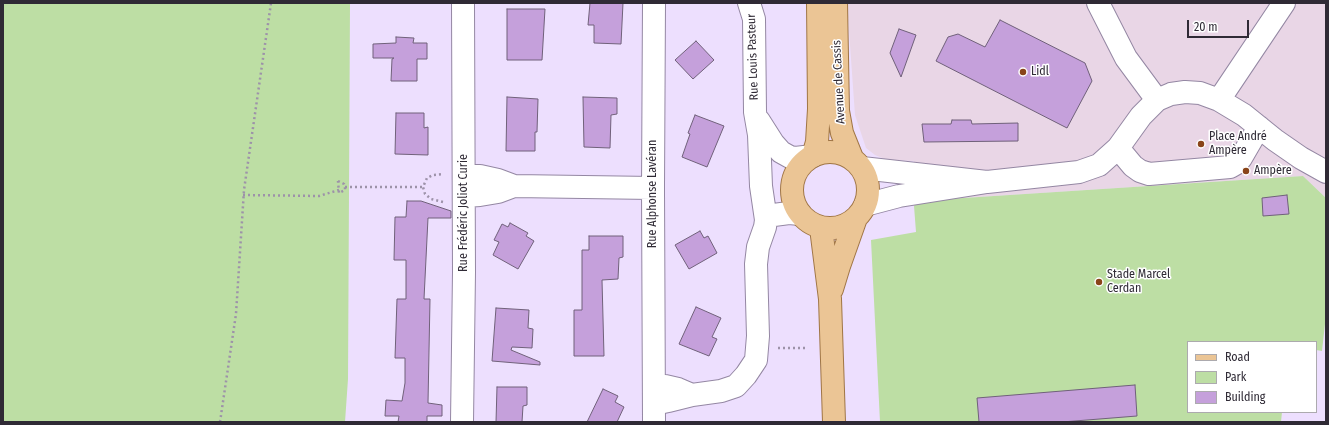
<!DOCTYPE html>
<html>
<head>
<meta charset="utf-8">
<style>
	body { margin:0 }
	#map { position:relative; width:1329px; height:425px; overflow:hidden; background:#eddffe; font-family:"Fira Sans Condensed",sans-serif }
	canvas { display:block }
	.frame { position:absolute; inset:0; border:4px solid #2f2a35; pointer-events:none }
	.legend { position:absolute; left:1187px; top:341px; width:130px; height:72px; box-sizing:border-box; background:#fff; border:1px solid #acaaae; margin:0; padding:5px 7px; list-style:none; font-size:12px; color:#2f2a35 }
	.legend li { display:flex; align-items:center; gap:8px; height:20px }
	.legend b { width:20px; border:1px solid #acaaae }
	.scale { position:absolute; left:1187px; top:20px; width:62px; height:18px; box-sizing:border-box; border:2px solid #2f2a35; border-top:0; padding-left:5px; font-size:12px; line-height:14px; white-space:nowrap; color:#2f2a35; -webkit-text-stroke:3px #fff; paint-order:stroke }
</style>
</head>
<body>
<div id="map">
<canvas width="1329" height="425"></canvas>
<div class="frame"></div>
<ul class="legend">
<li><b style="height:5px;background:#ebc595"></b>Road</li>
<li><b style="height:11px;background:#bddea4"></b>Park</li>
<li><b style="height:11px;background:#c5a0db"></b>Building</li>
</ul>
<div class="scale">20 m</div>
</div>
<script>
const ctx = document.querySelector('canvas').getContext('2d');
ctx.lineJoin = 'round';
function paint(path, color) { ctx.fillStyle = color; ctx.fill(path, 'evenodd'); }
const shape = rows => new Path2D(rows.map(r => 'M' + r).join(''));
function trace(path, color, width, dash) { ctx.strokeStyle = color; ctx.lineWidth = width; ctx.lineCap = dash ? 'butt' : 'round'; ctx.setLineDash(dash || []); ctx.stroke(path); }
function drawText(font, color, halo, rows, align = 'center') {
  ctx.font = font + ' "Fira Sans Condensed",sans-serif'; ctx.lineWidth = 3; ctx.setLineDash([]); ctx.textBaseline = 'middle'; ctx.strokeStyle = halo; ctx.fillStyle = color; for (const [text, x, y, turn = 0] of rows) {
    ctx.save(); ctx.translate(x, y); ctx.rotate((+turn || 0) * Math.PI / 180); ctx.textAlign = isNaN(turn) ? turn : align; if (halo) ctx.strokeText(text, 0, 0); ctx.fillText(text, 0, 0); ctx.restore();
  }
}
paint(shape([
	[847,3,1326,3,1326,198,1303,176,917,201,914,161,887,160,875,155,866,148,855,115]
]), '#e9d6e6');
paint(shape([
	[3,3,350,3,348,379,345,422,3,422],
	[1303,176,1326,198,1326,324,1325,324,1322,351,1316,350,1316,342,1188,342,1188,412,1282,412,1281,422,880,422,871,240,916,232,914,206,917,201]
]), '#bddea4');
const building = shape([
	[590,3,623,3,621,44,594,43,594,25,588,25,590,3],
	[507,9,545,9,542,60,507,60,507,9],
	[1000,20,1085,63,1092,81,1067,128,936,61,948,37,958,34,985,47,1000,20],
	[899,29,916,35,901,77,890,53,899,29],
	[396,37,414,38,413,43,427,43,427,59,417,59,417,81,391,81,392,59,394,58,373,58,373,44,396,43,396,37],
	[696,41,714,60,693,79,675,60,696,41],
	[507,97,538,99,537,132,535,132,535,151,506,151,507,97],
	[583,97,617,98,617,114,611,115,610,148,584,147,583,97],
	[396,113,424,113,424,128,428,127,428,155,395,154,396,113],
	[695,115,724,126,707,167,682,157,690,134,688,133,695,115],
	[952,120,971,120,972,124,1018,123,1018,141,924,142,922,124,951,124,952,120],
	[1287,195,1289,214,1263,216,1262,198,1287,195],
	[407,201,421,201,451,211,451,218,428,218,424,299,430,299,428,403,442,405,442,416,427,416,427,422,398,422,399,416,385,416,386,400,402,401,405,383,405,358,395,358,397,299,406,299,406,260,394,260,395,217,406,217,407,201],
	[510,223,528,233,526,236,534,241,518,269,493,255,499,242,494,240,502,224,508,227,510,223],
	[700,231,704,238,708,236,717,253,689,269,675,245,700,231],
	[589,236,623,236,623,257,619,258,618,279,602,280,604,356,574,356,574,310,582,310,582,250,589,250,589,236],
	[696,307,721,318,712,337,717,339,709,356,679,344,696,307],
	[496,308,529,310,528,328,533,329,532,348,512,347,511,350,540,362,540,365,492,361,496,308],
	[1135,385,1137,416,1062,422,979,422,977,398,1135,385],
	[497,387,527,387,527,405,523,406,522,422,496,422,497,387],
	[603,389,618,396,615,402,624,407,617,422,587,422,603,389]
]);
paint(building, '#c5a0db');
trace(building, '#70617a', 1);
const minor = shape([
	[654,3,653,188,654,422],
	[1098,3,1126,58,1157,100],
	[1219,100,1244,115,1275,140,1301,158,1326,172],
	[759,121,773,143,781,152,790,157,795,158,813,156],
	[1118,148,1133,166,1140,171,1149,174,1230,167,1237,163,1241,158,1259,127],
	[862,168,987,182,899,196,865,205],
	[987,182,1079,172,1099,165,1118,148,1141,116,1157,100,1171,94,1185,92,1200,93,1219,100,1284,3],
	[514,186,653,188],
	[465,196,480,195,498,192,514,186,498,180,480,176,465,176],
	[766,216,789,213,800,214],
	[654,386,665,386,678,389,692,395,668,401,654,404],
	[692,395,721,391,736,386,746,375,756,360,758,336,756,264,758,247,765,227,766,220,761,186,759,135,755,112,754,19,749,3],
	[462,422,464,272,463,3]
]);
const major = shape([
	[836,3,838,111,842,133,852,158],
	'792 190a38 38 0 1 1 76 0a38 38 0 1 1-76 0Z',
	[813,156,817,142,819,109,818,3],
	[821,228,830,299,834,422],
	[832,289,839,266,856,218]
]);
trace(minor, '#9487a3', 24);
trace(major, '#a07646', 24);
trace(shape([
	[338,181,344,184,345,187,345,190,339,193,338,181],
	[345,187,423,187],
	[243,195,319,196,339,190],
	[443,202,431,199,425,194,423,187,427,178,433,175,443,174],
	[778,348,807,348],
	[220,422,236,314,244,190,271,3]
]), '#9d92a9', 2.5, [2, 3]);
trace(minor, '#fff', 22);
trace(major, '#ebc595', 22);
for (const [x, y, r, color] of [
	[1023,72,4,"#894419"],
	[1201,144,4,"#894419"],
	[1246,171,4,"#894419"],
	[1099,282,4,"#894419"]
]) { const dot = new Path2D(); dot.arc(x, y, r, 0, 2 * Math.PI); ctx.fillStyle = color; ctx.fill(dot); trace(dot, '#fff', 1.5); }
drawText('12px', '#2f2a35', '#fff', [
	["Rue Louis Pasteur",753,57,-92],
	["Avenue de Cassis",839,82,-93],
	["Rue Alphonse Lavéran",653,194,-90],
	["Rue Frédéric Joliot Curie",464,213,-90]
]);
drawText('12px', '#2f2a35', '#fff', [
	["Lidl",1031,72],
	["Place André",1209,137],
	["Ampère",1209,151],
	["Ampère",1254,171],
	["Stade Marcel",1107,275],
	["Cerdan",1107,289]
], 'left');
</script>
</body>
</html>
